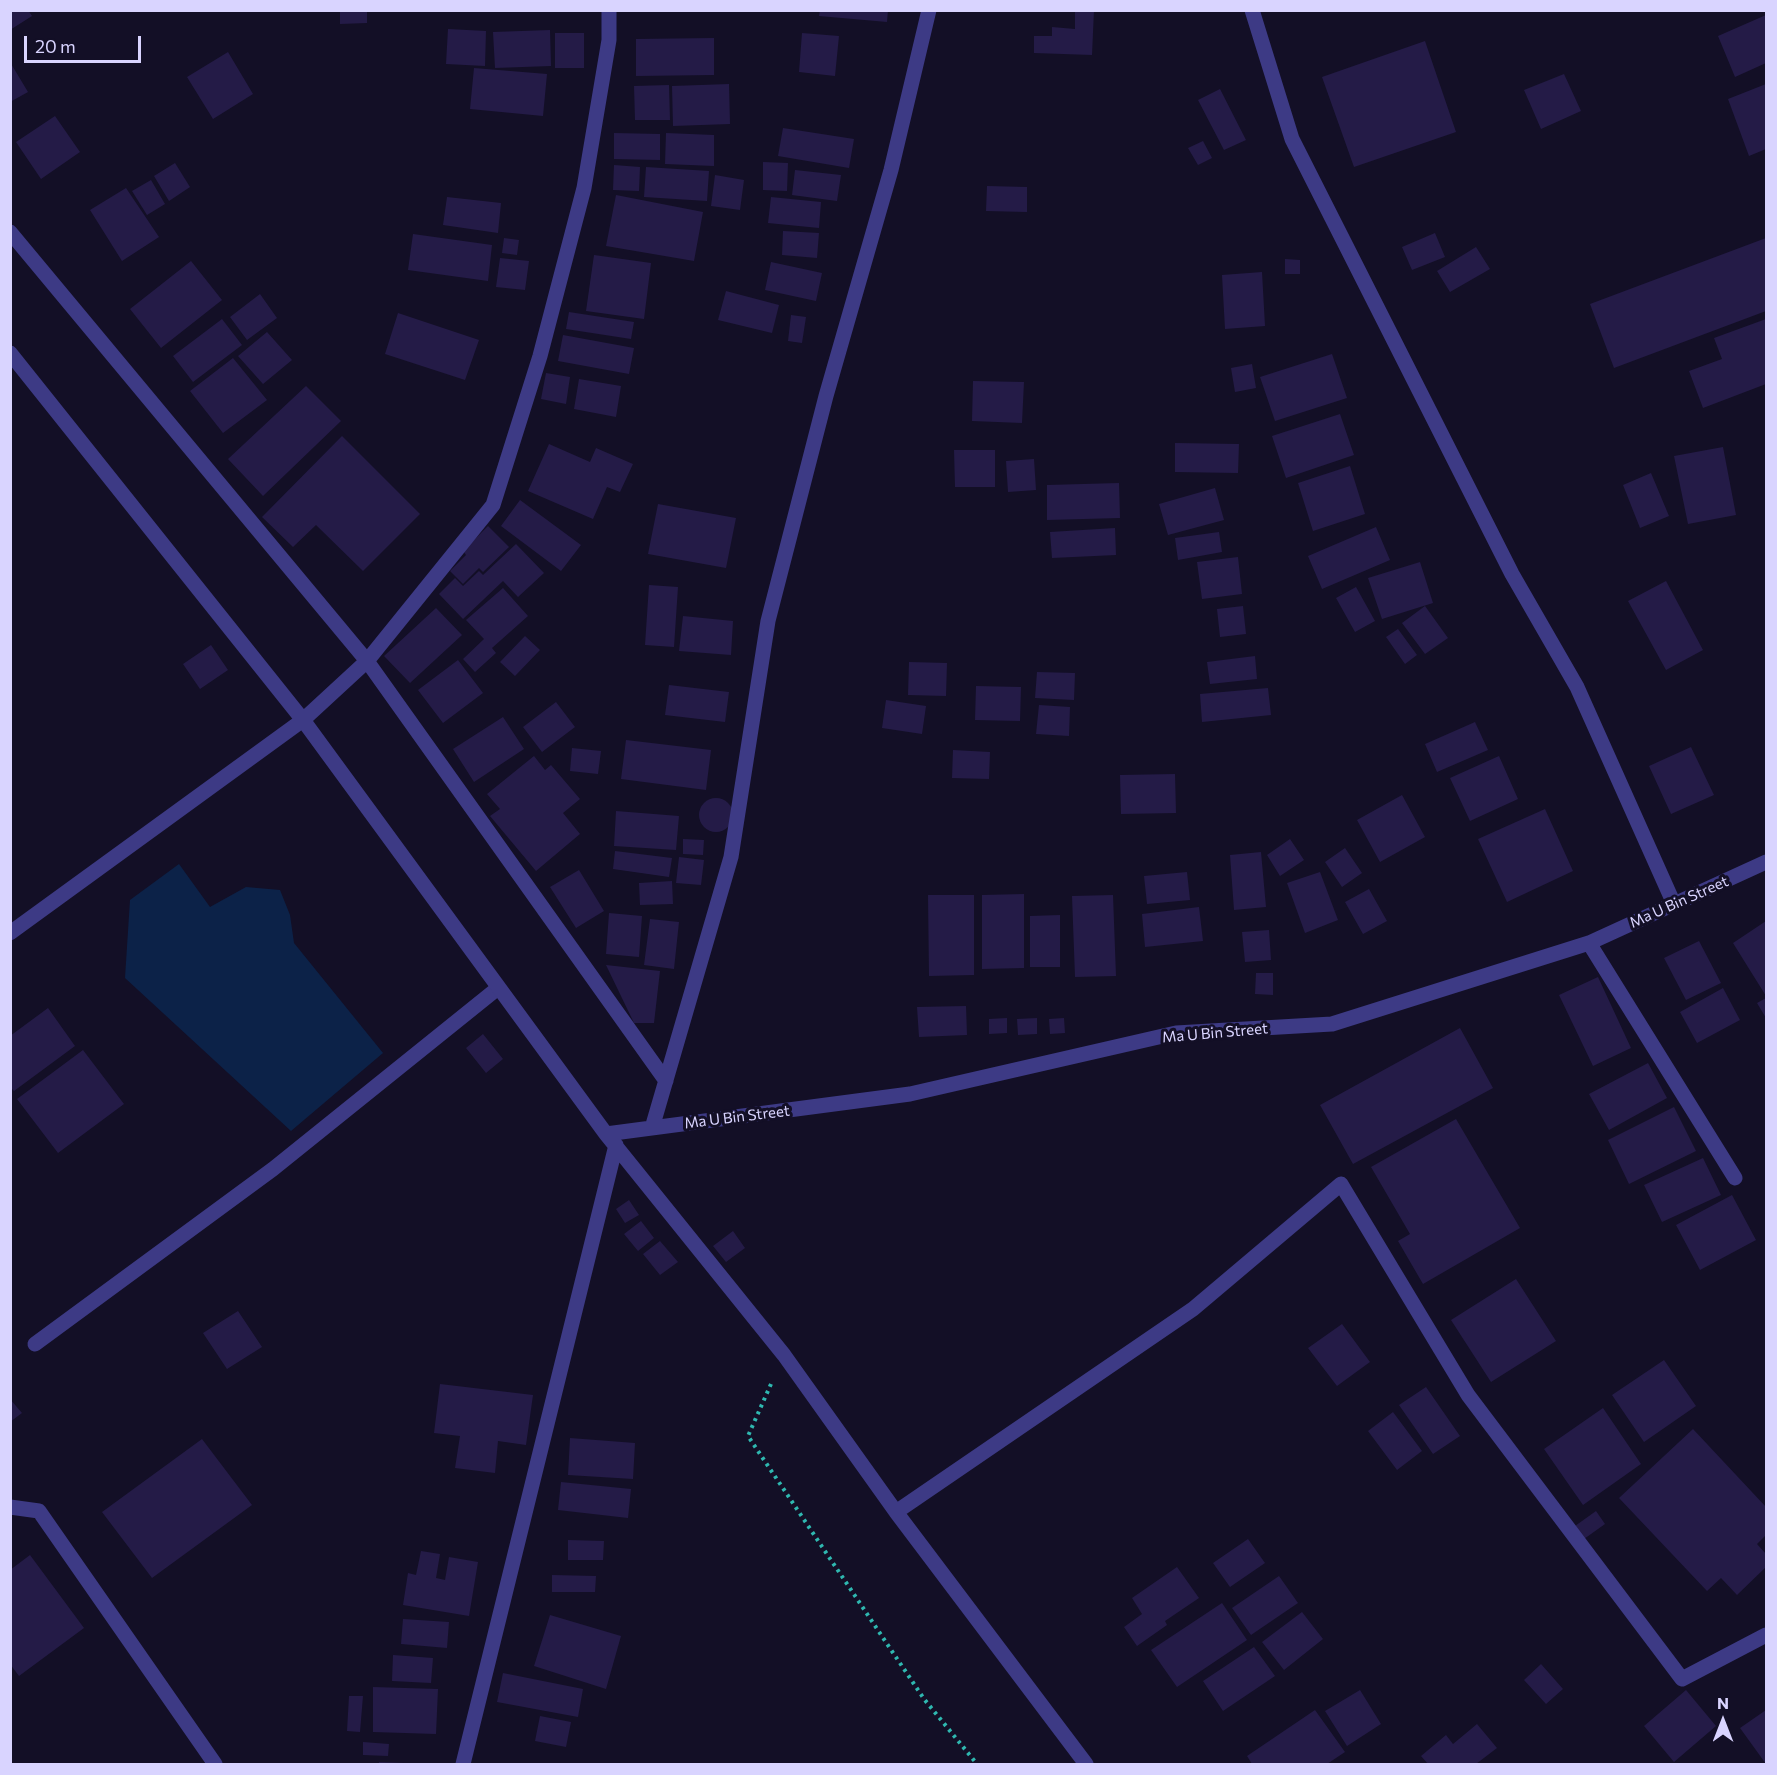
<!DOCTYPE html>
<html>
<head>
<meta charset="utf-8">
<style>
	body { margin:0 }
	#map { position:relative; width:1777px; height:1775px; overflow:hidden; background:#130f26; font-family:Commissioner,sans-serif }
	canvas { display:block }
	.frame { position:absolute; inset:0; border:12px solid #d9d4ff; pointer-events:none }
	.north { position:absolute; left:1693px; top:1691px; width:60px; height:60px; -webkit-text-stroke:4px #130f26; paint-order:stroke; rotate:0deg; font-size:16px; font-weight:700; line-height:24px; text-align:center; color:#d9d4ff }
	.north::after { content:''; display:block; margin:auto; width:21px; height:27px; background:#d9d4ff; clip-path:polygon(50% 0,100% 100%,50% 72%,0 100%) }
	.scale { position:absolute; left:24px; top:36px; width:117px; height:27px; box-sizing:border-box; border:3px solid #d9d4ff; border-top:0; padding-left:8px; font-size:18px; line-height:21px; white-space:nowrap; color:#d9d4ff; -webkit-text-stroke:4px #130f26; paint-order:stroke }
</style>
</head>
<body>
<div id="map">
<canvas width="1777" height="1775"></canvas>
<div class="frame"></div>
<div class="north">N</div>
<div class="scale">20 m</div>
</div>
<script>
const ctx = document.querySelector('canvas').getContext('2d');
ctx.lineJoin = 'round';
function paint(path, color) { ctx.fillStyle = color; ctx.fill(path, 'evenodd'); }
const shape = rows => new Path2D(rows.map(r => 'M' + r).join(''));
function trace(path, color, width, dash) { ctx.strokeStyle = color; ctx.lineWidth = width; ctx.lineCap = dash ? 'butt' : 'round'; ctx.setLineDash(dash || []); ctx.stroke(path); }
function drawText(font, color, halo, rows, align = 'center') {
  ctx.font = font + ' Commissioner,sans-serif'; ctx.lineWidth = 6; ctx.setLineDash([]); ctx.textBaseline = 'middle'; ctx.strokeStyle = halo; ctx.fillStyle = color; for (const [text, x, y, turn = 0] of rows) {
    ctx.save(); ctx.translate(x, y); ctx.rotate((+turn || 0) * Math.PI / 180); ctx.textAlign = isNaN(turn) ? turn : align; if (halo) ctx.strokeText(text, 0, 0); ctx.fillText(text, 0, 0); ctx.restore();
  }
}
paint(shape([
	[179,864,210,907,246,887,280,890,290,915,294,943,383,1053,291,1131,125,978,130,900]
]), '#0c2248');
paint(shape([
	[10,10,28,10,32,16,10,30],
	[340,10,367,10,367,23,340,24],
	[820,10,888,10,887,22,819,16],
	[1075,10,1094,10,1092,55,1034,53,1034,36,1052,36,1052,27,1075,29],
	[1766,15,1766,63,1735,77,1718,36],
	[448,29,486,31,485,66,446,64],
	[550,30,551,66,495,68,493,32],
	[555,33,584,33,584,68,555,68],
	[802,33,839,36,835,76,799,72],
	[714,38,714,75,636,76,636,39],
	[1425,41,1456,132,1354,167,1322,77],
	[228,52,253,94,213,119,187,77],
	[10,62,28,92,10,102],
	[474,68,547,74,543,116,470,109],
	[1564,74,1581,111,1541,129,1524,90],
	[729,84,730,124,673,126,672,86],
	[1766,84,1766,149,1749,156,1728,99],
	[669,85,670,120,635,120,634,86],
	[1220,89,1246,140,1224,150,1198,100],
	[55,116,80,152,41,179,16,142],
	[783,128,854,139,849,168,778,156],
	[614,133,660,134,660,160,614,159],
	[666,133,714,135,714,166,665,164],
	[1203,141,1212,158,1198,165,1188,148],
	[763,162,788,163,787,191,763,190],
	[175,163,190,187,169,201,154,176],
	[614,165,640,167,639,191,613,190],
	[646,167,709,171,707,201,644,197],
	[795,170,841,175,837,201,792,195],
	[715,175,744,180,740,210,711,206],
	[151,180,165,204,147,215,132,191],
	[987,186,1027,187,1027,212,986,211],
	[126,188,159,237,122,261,90,210],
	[616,195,703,212,694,261,606,246],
	[447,197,501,203,498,233,443,225],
	[771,197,821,202,819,228,768,223],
	[783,231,819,233,817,258,782,255],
	[1435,233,1445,257,1412,270,1402,247],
	[413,234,492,245,488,281,408,270],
	[504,238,519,240,517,255,502,253],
	[1766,238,1766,311,1614,368,1590,304],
	[1476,247,1490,269,1450,292,1437,271],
	[594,255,651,263,644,319,586,311],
	[500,258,529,261,525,290,496,287],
	[1285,259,1300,260,1300,274,1285,274],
	[191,261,222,300,161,348,130,309],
	[771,262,822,273,816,301,765,290],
	[1262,272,1265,326,1225,329,1222,275],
	[726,291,779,305,772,333,718,320],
	[260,294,277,318,247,340,230,317],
	[569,312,634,322,631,339,566,329],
	[398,313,479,340,465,380,385,354],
	[791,315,806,317,802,343,788,341],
	[222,319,242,345,193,382,173,356],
	[1766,319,1766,384,1703,408,1689,371,1722,359,1714,338],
	[267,332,292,360,263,384,238,356],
	[563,335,634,348,629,374,558,361],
	[1332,354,1347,398,1275,421,1260,377],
	[233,358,267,400,223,433,190,391],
	[1252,364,1256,388,1235,392,1231,368],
	[546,373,570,377,566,404,541,399],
	[579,379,621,386,616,417,574,409],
	[973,381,1024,382,1022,423,972,421],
	[306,386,341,421,263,496,228,459],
	[1340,414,1354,455,1286,478,1272,436],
	[342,436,420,514,363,571,316,525,293,547,262,517],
	[1175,443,1239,444,1238,473,1175,472],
	[549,444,590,462,596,448,633,464,620,492,607,487,593,519,528,491],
	[1723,447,1736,515,1688,524,1674,456],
	[954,450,995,450,995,487,955,487],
	[1034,459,1036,490,1008,492,1006,461],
	[1350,466,1365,514,1313,531,1298,483],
	[1651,473,1669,516,1640,528,1623,485],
	[1119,483,1120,518,1047,520,1047,485],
	[1215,488,1224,520,1168,535,1159,504],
	[520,500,581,545,561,571,501,526],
	[658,504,736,518,726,568,648,554],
	[488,526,509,547,483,572,479,568,463,584,450,571,466,555,463,551],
	[1376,527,1390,560,1322,589,1308,556],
	[1115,528,1116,555,1052,558,1050,532],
	[1219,532,1222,552,1178,560,1175,538],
	[516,544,544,573,518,597,503,581,463,619,439,594,455,578,463,586,479,571,483,575],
	[1238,557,1242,594,1202,599,1197,562],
	[1420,562,1433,603,1382,619,1368,578],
	[1666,581,1703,650,1666,670,1628,601],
	[649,585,678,587,674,647,645,645],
	[1356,587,1375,621,1355,632,1336,598],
	[503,588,528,616,492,648,496,653,475,672,463,659,484,639,466,620],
	[1243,606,1246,634,1220,637,1217,609],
	[1425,606,1448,638,1425,654,1402,623],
	[436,608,462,635,410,683,384,656],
	[683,616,733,621,731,655,679,651],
	[1398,629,1417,655,1405,664,1386,637],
	[525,636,540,650,515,676,500,662],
	[211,645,228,670,200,689,183,664],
	[1255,656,1257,679,1210,684,1207,662],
	[458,660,483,693,443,723,418,690],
	[909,662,947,663,946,696,908,695],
	[1037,672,1075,673,1074,700,1035,698],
	[669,685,729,692,725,722,665,715],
	[976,686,1021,687,1020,721,975,720],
	[1268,688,1271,715,1202,722,1200,694],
	[886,700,926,706,922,734,882,728],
	[556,702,575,727,542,752,523,727],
	[1039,705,1070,707,1069,736,1036,734],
	[503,717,524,749,474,782,453,749],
	[1475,722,1488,750,1437,772,1425,744],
	[626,740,711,750,706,790,621,779],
	[1691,747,1714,795,1671,814,1649,766],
	[572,748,601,751,598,774,570,771],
	[953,750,990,752,989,779,952,778],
	[534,756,545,770,551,765,580,799,563,813,580,834,536,871,490,816,500,809,487,794],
	[1499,756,1518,799,1470,821,1450,778],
	[1175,774,1176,813,1121,814,1120,775],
	[1402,795,1425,837,1380,862,1357,820],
	'699 815a17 17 0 1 1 34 0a17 17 0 1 1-34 0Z',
	[1545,809,1573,871,1507,902,1478,839],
	[616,811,679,816,676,850,614,846],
	[683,839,704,840,703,855,683,854],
	[1290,839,1304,860,1280,876,1267,855],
	[1345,848,1362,873,1342,887,1325,862],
	[615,851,672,858,669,877,613,869],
	[1261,852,1266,907,1234,910,1230,855],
	[679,857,704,860,701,885,676,883],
	[579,870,604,911,576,928,550,887],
	[1187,872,1190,900,1147,904,1144,876],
	[1320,872,1338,920,1305,933,1287,883],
	[672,881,673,904,640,905,639,883],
	[1369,889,1387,921,1363,934,1345,902],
	[1024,894,1024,968,982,969,982,895],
	[928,895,974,895,974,975,929,976],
	[1113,895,1116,976,1075,977,1072,896],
	[1199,907,1203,941,1145,947,1142,914],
	[609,913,642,916,639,957,606,954],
	[1060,915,1060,967,1030,967,1030,916],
	[650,919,679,922,674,969,644,965],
	[1766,921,1766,996,1733,943],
	[1269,930,1271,960,1245,962,1242,932],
	[1699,941,1721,983,1686,1000,1664,958],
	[606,965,660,971,654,1023,634,1023],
	[1256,973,1273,973,1273,995,1255,994],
	[1598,977,1631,1048,1593,1066,1559,995],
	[1723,988,1740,1020,1697,1043,1680,1012],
	[1766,998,1766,1018,1757,1003],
	[966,1006,967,1035,919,1037,917,1007],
	[48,1008,75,1046,14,1091,10,1087,10,1036],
	[1007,1018,1007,1033,989,1034,989,1019],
	[1037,1018,1037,1034,1018,1035,1017,1019],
	[1064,1018,1065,1033,1050,1034,1049,1019],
	[1460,1028,1493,1088,1353,1164,1320,1105],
	[483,1034,503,1059,486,1073,466,1048],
	[83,1050,124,1104,58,1153,17,1099],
	[1648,1063,1667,1098,1609,1130,1589,1094],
	[1674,1107,1696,1151,1629,1184,1608,1140],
	[1456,1119,1520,1228,1423,1284,1398,1241,1410,1234,1371,1167],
	[1703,1158,1721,1195,1662,1222,1644,1185],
	[1732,1195,1756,1240,1700,1270,1676,1225],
	[629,1200,639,1215,625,1223,616,1209],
	[641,1221,654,1238,638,1251,624,1234],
	[733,1231,745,1248,726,1262,713,1246],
	[660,1241,678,1262,660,1275,643,1254],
	[1516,1279,1556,1341,1491,1382,1451,1320],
	[238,1311,262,1347,227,1369,203,1333],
	[1342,1324,1370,1362,1337,1386,1308,1348],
	[1664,1360,1696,1406,1644,1442,1612,1395],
	[440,1384,533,1395,526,1445,498,1441,495,1473,455,1468,460,1436,434,1433],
	[1426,1387,1460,1436,1433,1454,1399,1405],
	[10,1399,22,1413,10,1422],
	[1603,1408,1641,1464,1583,1505,1544,1449],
	[1393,1412,1422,1451,1397,1470,1368,1431],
	[1693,1429,1766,1507,1766,1535,1757,1544,1766,1554,1766,1567,1737,1595,1721,1578,1707,1591,1619,1498],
	[570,1438,635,1443,633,1479,568,1475],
	[202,1439,252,1505,152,1578,102,1512],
	[561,1482,631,1489,628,1518,558,1510],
	[1596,1511,1605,1524,1584,1539,1575,1526],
	[1248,1539,1265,1563,1230,1587,1213,1563],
	[568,1540,604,1541,603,1560,568,1560],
	[421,1551,440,1554,436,1578,445,1580,449,1557,478,1562,469,1616,403,1605,408,1573,416,1575],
	[30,1555,84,1628,19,1676,10,1664,10,1570],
	[1177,1567,1199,1598,1165,1621,1167,1625,1137,1646,1124,1627,1142,1614,1132,1598],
	[552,1575,596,1576,595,1592,552,1592],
	[1279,1576,1298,1603,1251,1635,1232,1608],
	[1222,1603,1247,1640,1177,1687,1151,1650],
	[1302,1612,1323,1639,1284,1670,1262,1642],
	[550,1615,621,1636,606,1689,534,1666],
	[403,1619,449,1622,447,1648,401,1644],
	[1254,1647,1275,1676,1223,1711,1203,1681],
	[393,1655,433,1658,431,1683,392,1681],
	[1541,1664,1563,1689,1546,1704,1524,1680],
	[503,1673,583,1689,578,1717,497,1702],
	[373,1687,438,1689,436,1734,373,1732],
	[1360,1690,1381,1724,1347,1746,1325,1711],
	[1686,1690,1716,1726,1674,1762,1644,1726],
	[349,1696,363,1696,360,1732,347,1731],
	[1315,1710,1345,1752,1327,1764,1252,1764,1247,1756],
	[1766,1710,1766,1764,1740,1728],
	[540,1716,571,1722,566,1747,535,1741],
	[1477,1724,1497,1748,1476,1764,1428,1764,1421,1756,1446,1735,1453,1744],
	[363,1742,389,1744,388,1756,363,1755],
	[379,1762,404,1763,404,1764,379,1764]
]), '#241b47');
trace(shape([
	[771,1384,748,1436,924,1699,977,1764]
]), '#2fb8b0', 4, [3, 4.5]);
trace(shape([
	[35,1344,273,1169,498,988]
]), '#3d3a85', 15);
trace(shape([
	[1252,10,1292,139,1512,574,1577,687,1674,904],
	[10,232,367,661,666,1081],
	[10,353,303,720,606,1134,784,1355,896,1512,1086,1764],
	[10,933,303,720,367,661,493,505,540,356,584,188,609,40,609,10],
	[1589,943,1735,1178],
	[652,1128,731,857,768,621,826,396,891,170,929,10],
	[606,1134,910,1094,1176,1033,1332,1024,1589,943,1766,862],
	[10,1507,39,1511,215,1764],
	[896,1512,1193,1309,1341,1184,1468,1395,1682,1679,1766,1635],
	[463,1764,616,1145]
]), '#3d3a85', 15);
drawText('15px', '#d9d4ff', '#130f26', [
	["Ma U Bin Street",1679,902,-24],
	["Ma U Bin Street",1215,1033,-5],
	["Ma U Bin Street",737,1117,-7]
]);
</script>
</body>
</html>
